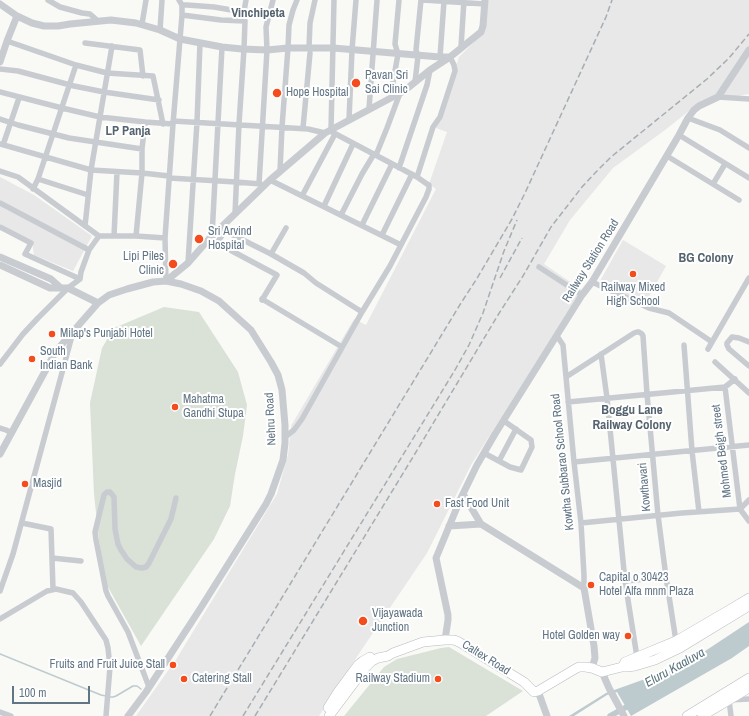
<!DOCTYPE html>
<html>
<head>
<meta charset="utf-8">
<style>
	body { margin:0 }
	#map { position:relative; width:749px; height:716px; overflow:hidden; background:#f9f9f6; font-family:"Archivo Narrow",sans-serif }
	canvas { display:block }
	.scale { position:absolute; left:12px; top:686px; width:78px; height:18px; box-sizing:border-box; border:2px solid #617584; border-top:0; padding-left:5px; font-size:12px; line-height:14px; white-space:nowrap; color:#617584; -webkit-text-stroke:3px #fff; paint-order:stroke }
</style>
</head>
<body>
<div id="map">
<canvas width="749" height="716"></canvas>
<div class="scale">100 m</div>
</div>
<script>
const ctx = document.querySelector('canvas').getContext('2d');
ctx.lineJoin = 'round';
function paint(path, color) { ctx.fillStyle = color; ctx.fill(path, 'evenodd'); }
const shape = rows => new Path2D(rows.map(r => 'M' + r).join(''));
function trace(path, color, width, dash) { ctx.strokeStyle = color; ctx.lineWidth = width; ctx.lineCap = dash ? 'butt' : 'round'; ctx.setLineDash(dash || []); ctx.stroke(path); }
function drawText(font, color, halo, rows, align = 'center') {
  ctx.font = font + ' "Archivo Narrow",sans-serif'; ctx.lineWidth = 4; ctx.setLineDash([]); ctx.textBaseline = 'middle'; ctx.strokeStyle = halo; ctx.fillStyle = color; for (const [text, x, y, turn = 0] of rows) {
    ctx.save(); ctx.translate(x, y); ctx.rotate((+turn || 0) * Math.PI / 180); ctx.textAlign = isNaN(turn) ? turn : align; if (halo) ctx.strokeText(text, 0, 0); ctx.fillText(text, 0, 0); ctx.restore();
  }
}
paint(shape([
	[487,0,749,0,749,94,699,103,665,130,613,168,570,220,544,264,582,290,471,465,427,553,358,655,319,716,136,716,177,658,277,494,288,455,291,426,354,319,366,325,436,189,429,184,447,132,436,128,459,57,483,33],
	[0,177,34,195,92,236,73,271,34,255,32,241,0,224],
	[623,240,666,266,643,307,600,281]
]), '#e7e8e7');
paint(shape([
	[164,307,199,312,238,372,247,405,243,436,235,474,230,506,214,539,141,646,103,578,94,494,90,403,102,348,114,328],
	[449,647,523,691,486,716,344,716,384,667,397,659,441,648]
]), '#dae1d7');
paint(shape([
	[749,622,749,646,732,658,631,716,617,692,607,695,574,716,569,716,606,693,684,665]
]), '#bdcace');
trace(shape([
	[0,654,101,695,106,696],
	[109,697,113,697,116,696,133,686,137,686,141,689]
]), '#bdcace', 1.5);
trace(shape([
	[610,716,632,704]
]), '#bdcace', 5.5);
const primary = shape([
	[622,667,625,662,637,657,676,641,729,610,749,598],
	[328,708,338,692,358,665,363,661,370,657],
	[329,716,365,668,372,661,378,658,388,656,393,653,423,642,445,640,454,640,459,642,524,682,534,692,538,691,575,669,579,667,585,667,592,668,602,672,622,667,628,667,635,666,655,660,680,648,749,606],
	[687,716,749,678],
	[702,716,749,688]
]);
trace(primary, '#b6bcc0', 10);
trace(shape([
	[48,0,60,7,82,13,90,14,98,21],
	[423,0,485,4],
	[182,5,187,5,214,7,243,12],
	[182,15,221,20,245,21],
	[142,24,146,0],
	[160,30,162,0],
	[7,41,76,65,107,73,153,76,163,124],
	[85,43,140,50,143,76],
	[461,47,464,0],
	[309,48,310,23,315,0],
	[440,57,444,1,443,0],
	[0,69,18,71,74,86,104,92,159,100],
	[415,82,418,56,416,50,421,0],
	[0,92,62,108,100,117,145,122,173,124],
	[394,96,393,82,398,54,395,44,399,0],
	[718,97,749,99],
	[369,109,377,0],
	[688,118,720,130,749,148],
	[0,119,18,125,69,138,142,149,145,122],
	[349,120,352,50,356,0],
	[173,121,308,129,325,133],
	[303,128,310,53],
	[679,135,749,178],
	[0,144,91,170,142,173,169,176],
	[3,145,19,98],
	[376,155,387,128,400,93],
	[667,156,739,200],
	[399,168,427,85,430,70],
	[0,171,18,177,99,236,89,250,0,203],
	[280,171,282,127,288,48,289,25,293,10,297,0],
	[417,177,433,127,440,117,455,71,454,65,450,57],
	[169,178,236,182,261,184],
	[38,179,88,195],
	[270,180,401,245],
	[259,184,267,50,266,27,273,0],
	[713,184,725,164],
	[33,189,38,179,76,65],
	[302,196,335,134],
	[324,206,353,144],
	[235,214,239,124,244,49,245,21,243,17,246,0],
	[341,215,362,174,374,154],
	[362,225,392,164],
	[85,226,91,170,112,46],
	[0,227,31,243,25,254,80,279],
	[382,235,412,174],
	[99,236,136,236,165,238],
	[114,236,117,172],
	[136,236,142,173,142,149],
	[212,236,222,47],
	[271,254,304,273,316,283,362,312],
	[188,263,197,122,200,43],
	[539,267,582,295],
	[166,281,165,238,173,124,182,15,182,5,179,0],
	[592,282,649,308,669,313,712,342],
	[262,299,342,347],
	[262,300,277,275,217,243,225,231,271,254,286,228],
	[557,336,563,345,566,377,574,462,581,523,584,575,584,588],
	[749,342,739,338,732,337,727,343,727,345,729,349,749,366],
	[684,345,692,451,699,512],
	[708,349,749,278],
	[601,354,607,398,625,581,637,657],
	[715,362,749,393],
	[0,364,23,334,38,318,68,288,80,279,81,272,89,250],
	[566,377,634,333,637,332,639,332,642,334,643,336,647,394,658,515,666,577,676,641],
	[735,379,725,387,740,509,749,521],
	[568,402,725,387],
	[0,428,6,430,12,433],
	[285,437,294,430,302,419,362,312,390,266,426,197,429,189,429,185,427,184,417,177,332,132,331,130,334,0],
	[484,453,510,467,521,470,532,447,531,440,504,421],
	[499,461,516,429],
	[574,462,749,445],
	[22,523,51,529,53,589],
	[581,523,682,513,740,509,749,500],
	[52,558,81,561],
	[625,581,666,577],
	[0,591,13,554,73,332],
	[0,619,47,591,56,589,73,593,81,602,106,640,108,648,110,667,106,716],
	[149,687,128,632,108,596,106,591,96,540,95,532,104,495,107,492,110,492,114,497,115,529,118,544,121,550,127,559,136,567,142,568,146,567,149,563,171,519,176,498],
	[0,712,11,716],
	[731,716,729,700,749,699]
]), '#c8ccd0', 5.5);
trace(shape([
	[0,4,17,16,32,23,44,26,58,26,70,24,111,20,136,23,160,30,180,39,222,47,242,49,267,50,288,48,333,48,440,57,450,57],
	[0,62,7,41,17,16],
	[0,257,51,279,61,288],
	[0,265,50,288,68,288,98,303],
	[166,281,188,263,209,239,270,180,325,133,404,91,430,70,450,57,481,32,483,26,485,0],
	[0,454,56,351,98,303,109,295,127,289,153,282,166,281,181,284,201,291,219,301,251,330,271,362,278,375,282,390,285,425,285,443,283,460,271,494,266,504,200,609,146,692,128,716],
	[463,494,481,524,584,588,594,646,595,658,592,668],
	[449,526,481,524],
	[445,640,448,620,448,615,436,558,460,500,477,465,495,434,582,295,592,282,679,135,688,118,694,110,699,106,718,97,749,50],
	[602,672,609,688,624,716],
	[538,691,547,716]
]), '#c8ccd0', 7);
trace(primary, '#fff', 9);
trace(shape([
	[500,278,522,238],
	[210,716,461,303,476,280,512,219,525,193,606,17,612,0],
	[243,716,455,370,469,345,483,313,504,251,517,220],
	[255,716,413,457,498,315,523,276,551,227,582,187,596,172,611,157,707,79,729,58,749,34]
]), '#a6adb3', 1.5, [6, 3]);
for (const [x, y, r, color] of [
	[356,83,5,"#f44c1b"],
	[277,93,5,"#f44c1b"],
	[199,239,5,"#f44c1b"],
	[173,264,5,"#f44c1b"],
	[633,274,4,"#f44c1b"],
	[52,334,4,"#f44c1b"],
	[32,359,4,"#f44c1b"],
	[175,407,4,"#f44c1b"],
	[25,484,4,"#f44c1b"],
	[437,504,4,"#f44c1b"],
	[591,585,4,"#f44c1b"],
	[363,621,5,"#f44c1b"],
	[628,636,4,"#f44c1b"],
	[173,665,4,"#f44c1b"],
	[184,679,4,"#f44c1b"],
	[438,679,4,"#f44c1b"]
]) { const dot = new Path2D(); dot.arc(x, y, r, 0, 2 * Math.PI); ctx.fillStyle = color; ctx.fill(dot); trace(dot, '#fff', 1.5); }
drawText('12px', '#617584', '#fff', [
	["Pavan Sri",365,76],
	["Sai Clinic",365,90],
	["Hope Hospital",286,93],
	["Sri Arvind",208,232],
	["Hospital",208,246],
	["Lipi Piles",164,257,"right"],
	["Clinic",164,271,"right"],
	["Railway Mixed",633,288,"center"],
	["High School",633,302,"center"],
	["Milap's Punjabi Hotel",60,334],
	["South",40,352],
	["Indian Bank",40,366],
	["Mahatma",183,400],
	["Gandhi Stupa",183,414],
	["Masjid",33,484],
	["Fast Food Unit",445,504],
	["Capital o 30423",599,578],
	["Hotel Alfa mnm Plaza",599,592],
	["Vijayawada",372,614],
	["Junction",372,628],
	["Hotel Golden way",620,636,"right"],
	["Fruits and Fruit Juice Stall",165,665,"right"],
	["Catering Stall",192,679],
	["Railway Stadium",430,679,"right"]
], 'left');
drawText('12px', '#617584', '#fff', [
	["Railway Station Road",591,261,-58],
	["Nehru Road",271,419,-93],
	["Mohmed Beigh street",722,451,-97],
	["Kowtha Subbarao School Road",563,462,-96],
	["Kowthavari",645,487,-95],
	["Caltex Road",486,658,32]
]);
drawText('bold 13px', '#54636e', '#fff', [
	["Vinchipeta",258,14],
	["LP Panja",128,132],
	["BG Colony",706,259],
	["Boggu Lane",632,411],
	["Railway Colony",632,426]
]);
drawText('italic 13px', '#5c757e', '#fff', [
	["Eluru Kaaluva",675,668,-29]
]);
</script>
</body>
</html>
